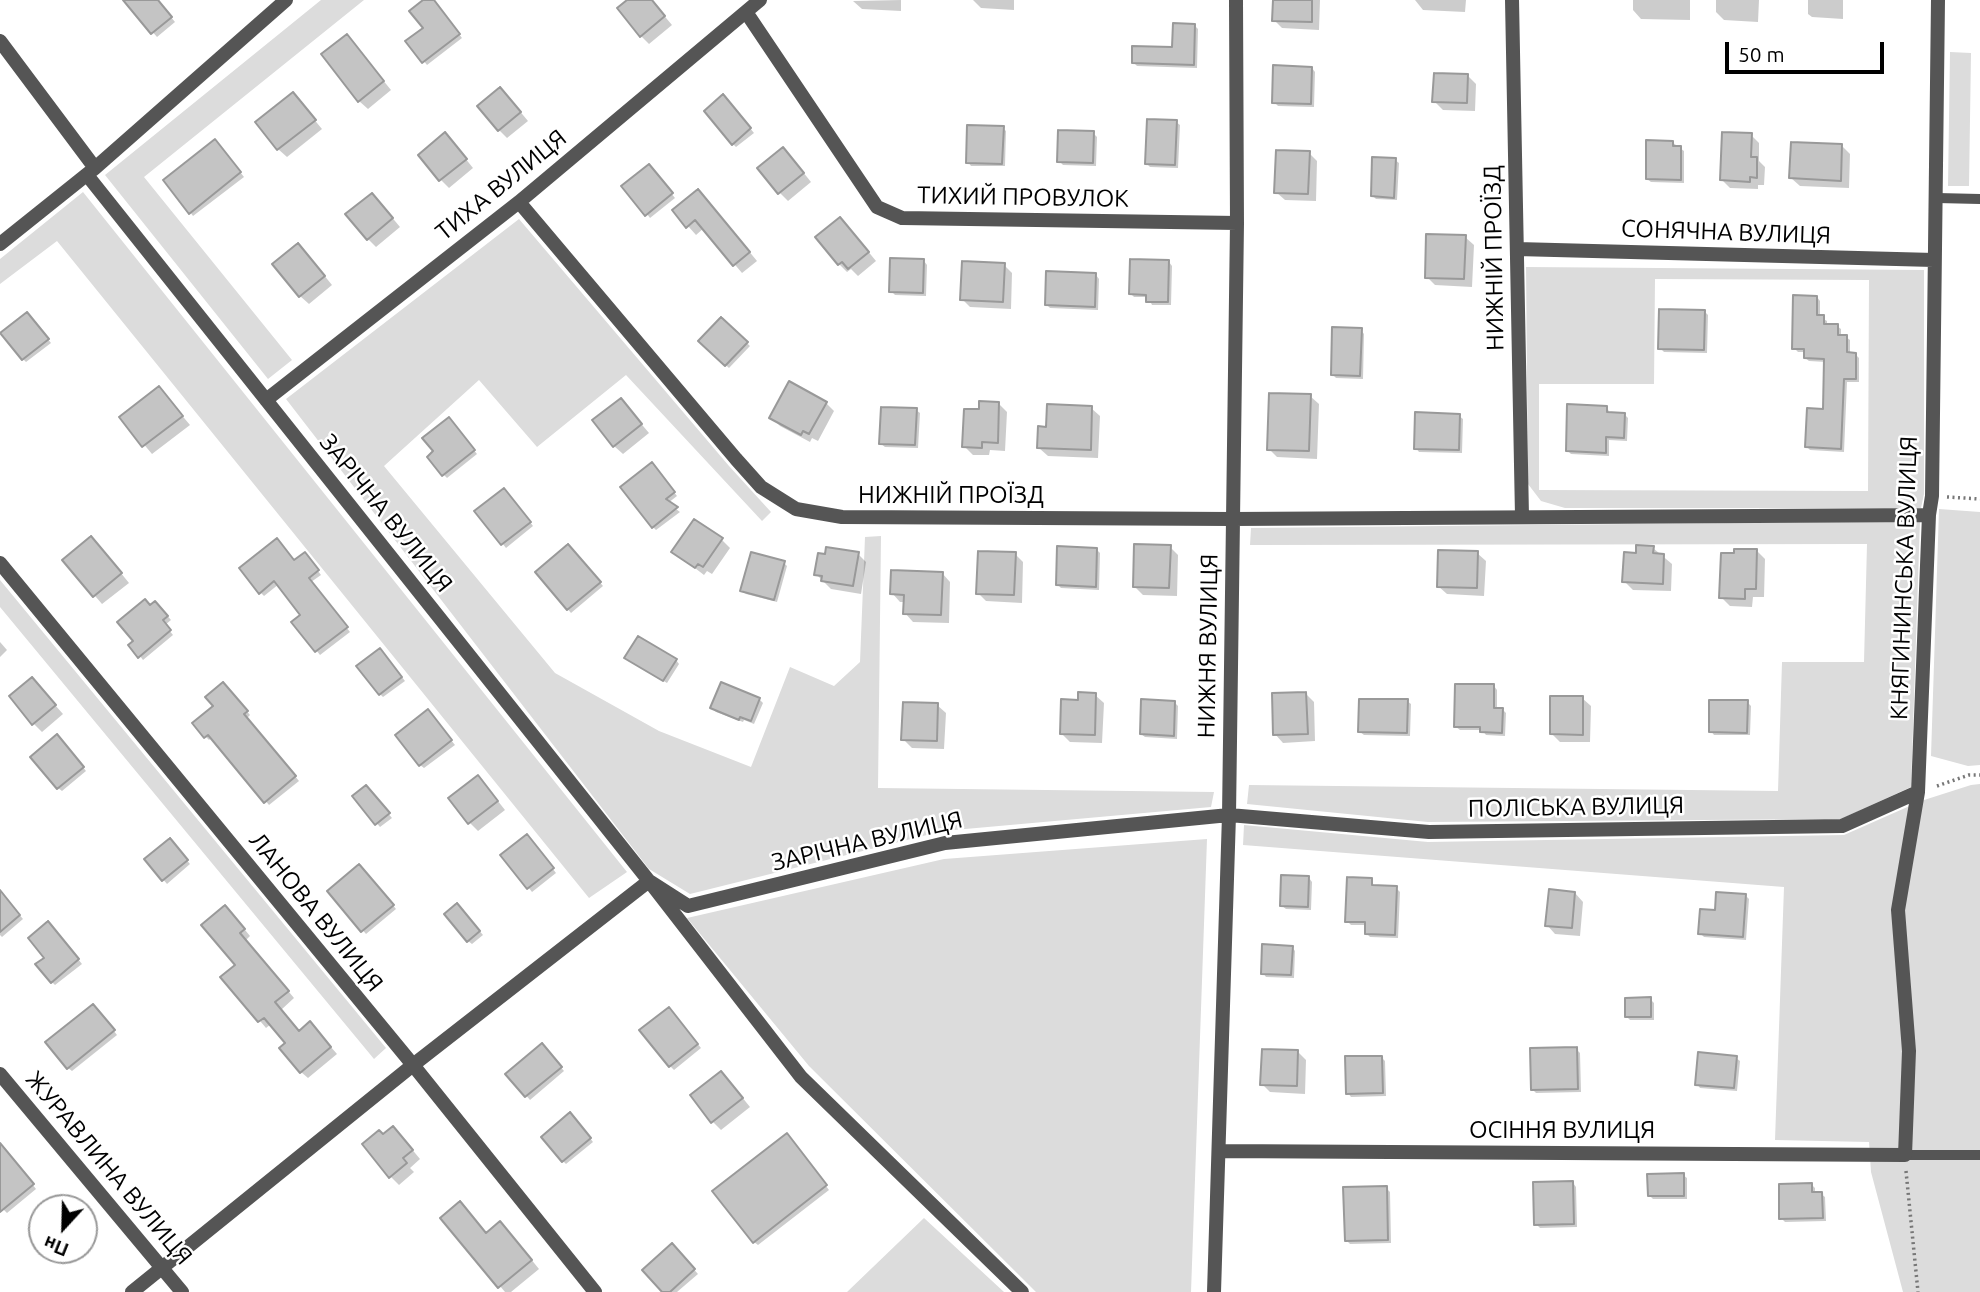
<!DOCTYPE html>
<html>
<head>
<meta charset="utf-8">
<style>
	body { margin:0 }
	#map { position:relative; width:1980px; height:1292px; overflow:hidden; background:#fff; font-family:Ubuntu,sans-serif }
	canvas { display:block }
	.north { position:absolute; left:28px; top:1194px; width:70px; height:70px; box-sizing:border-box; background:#fff; border:2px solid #999; border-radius:50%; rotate:202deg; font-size:19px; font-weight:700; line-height:28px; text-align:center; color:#000 }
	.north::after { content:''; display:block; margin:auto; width:24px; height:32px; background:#000; clip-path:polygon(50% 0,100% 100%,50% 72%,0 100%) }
	.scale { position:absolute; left:1725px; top:42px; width:159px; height:32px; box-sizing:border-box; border:4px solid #000; border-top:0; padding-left:9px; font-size:21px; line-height:24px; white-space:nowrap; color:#000; -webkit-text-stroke:5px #fff; paint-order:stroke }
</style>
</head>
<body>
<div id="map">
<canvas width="1980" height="1292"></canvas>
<div class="north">Пн</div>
<div class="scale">50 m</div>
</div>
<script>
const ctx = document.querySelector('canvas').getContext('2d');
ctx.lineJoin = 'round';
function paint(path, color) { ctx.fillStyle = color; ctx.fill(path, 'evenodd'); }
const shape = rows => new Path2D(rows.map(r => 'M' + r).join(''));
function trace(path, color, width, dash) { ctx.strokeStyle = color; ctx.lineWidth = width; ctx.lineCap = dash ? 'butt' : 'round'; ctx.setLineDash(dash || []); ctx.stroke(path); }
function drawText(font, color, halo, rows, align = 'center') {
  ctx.font = font + ' Ubuntu,sans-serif'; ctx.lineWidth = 5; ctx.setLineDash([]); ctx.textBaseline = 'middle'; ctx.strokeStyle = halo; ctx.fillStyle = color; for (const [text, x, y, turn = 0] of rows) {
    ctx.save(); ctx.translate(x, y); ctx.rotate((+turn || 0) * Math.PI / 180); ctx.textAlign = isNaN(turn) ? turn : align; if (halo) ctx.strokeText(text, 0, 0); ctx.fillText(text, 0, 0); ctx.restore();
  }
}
paint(shape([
	[321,0,364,0,144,177,292,360,268,379,105,175],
	[1950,52,1971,53,1969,186,1948,186],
	[83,192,627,872,589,898,57,241,0,284,0,259],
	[519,219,729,466,771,512,762,521,626,375,537,447,479,380,384,466,555,673,659,731,751,767,790,667,834,686,860,662,865,537,881,536,878,788,1214,792,1211,807,943,831,690,894,649,869,286,399],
	[1526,267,1924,270,1924,494,1921,508,1565,508,1541,501,1528,484],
	[1655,279,1869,280,1868,491,1539,490,1539,384,1654,384],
	[1939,509,1980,512,1980,765,1968,766,1931,756],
	[1920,521,1911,787,1841,819,1428,822,1247,804,1249,785,1778,791,1782,662,1864,662,1867,544,1250,545,1251,528],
	[0,580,386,1048,374,1059,0,607],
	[1980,784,1980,1292,1903,1292,1871,1172,1869,1142,1775,1140,1784,887,1243,845,1244,825,1428,842,1844,835,1921,801,1971,785],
	[1207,839,1191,1292,1036,1292,809,1066,687,918,944,859],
	[924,1218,1004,1292,847,1292]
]), '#dcdcdc');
paint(shape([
	[125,0,157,0,175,22,157,37],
	[426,0,433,0,462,38,427,65,408,41,425,28],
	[630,0,651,0,672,25,649,44,641,36],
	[901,0,901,11,862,9,853,1],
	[973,0,1014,0,1014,10,981,8],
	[1274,0,1320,0,1319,30,1282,28,1274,20],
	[1415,0,1466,0,1465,12,1423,10],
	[1633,0,1690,0,1690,20,1641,19,1633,10],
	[1716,0,1759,0,1758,22,1724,20,1716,12],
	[1808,0,1843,0,1843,19,1812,17,1808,14],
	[1194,25,1198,29,1197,68,1137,66,1133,62,1174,49],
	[347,36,391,90,368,109,359,101],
	[1312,68,1315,72,1314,107,1278,106,1274,102],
	[1468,76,1476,84,1475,111,1443,110,1434,101],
	[293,94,322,129,287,157,278,149],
	[508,97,528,121,507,138,499,130],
	[727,100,754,133,736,147,733,144],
	[1176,122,1180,125,1178,168,1150,167,1147,164],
	[1003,128,1006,131,1005,166,971,166,968,162],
	[1093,133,1097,137,1096,166,1063,165,1059,161],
	[1751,135,1759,143,1759,161,1765,167,1764,185,1758,185,1758,189,1730,188,1722,180],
	[1672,142,1684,151,1684,183,1651,182,1647,179],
	[453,143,473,168,449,188,441,180],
	[219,145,244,177,193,216,190,212],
	[1842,146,1850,154,1849,188,1800,186,1791,178],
	[1309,153,1317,161,1316,201,1285,200,1276,192],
	[791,157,811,182,788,201,780,193],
	[1395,160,1399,163,1397,200,1376,199,1373,196],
	[652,170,675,198,650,218,647,214],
	[706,199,757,261,742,273,704,228,696,235,688,226],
	[380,203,400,227,376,247,368,239],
	[848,227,876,261,858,276,851,269,847,272,839,264],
	[1465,237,1474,245,1472,287,1435,285,1427,277],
	[306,253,332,285,309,304,300,296],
	[924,261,927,265,926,296,895,295,891,291],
	[1169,262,1172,266,1171,305,1152,305,1148,297,1134,297,1130,293],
	[1004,265,1012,273,1011,309,970,307,962,299],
	[1096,275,1099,279,1098,310,1050,308,1047,305],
	[1817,297,1820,301,1820,317,1827,321,1827,325,1837,326,1841,329,1841,337,1846,337,1850,340,1850,354,1855,354,1859,358,1859,382,1847,382,1844,452,1810,450,1807,447,1825,411,1826,362,1809,361,1805,358,1805,352,1798,352,1794,348],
	[1704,311,1708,315,1707,353,1664,352,1660,348],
	[31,318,51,343,26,362,23,359],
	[721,319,750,346,729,368,700,341],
	[1361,330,1364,334,1363,379,1336,378,1332,374],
	[159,388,190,425,152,454,121,417],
	[1310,396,1319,404,1317,459,1277,457,1269,449],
	[621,400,649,433,623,454,614,446],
	[826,403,834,411,818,441,812,438,810,442,780,426,772,418],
	[999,404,1007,412,1005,451,990,450,989,455,973,455,964,446,981,411],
	[1607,407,1610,414,1624,414,1628,418,1627,441,1609,440,1609,456,1571,454,1568,451],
	[1091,408,1100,416,1098,458,1048,456,1039,448],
	[916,410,920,413,918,448,885,447,881,444],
	[1459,416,1463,419,1462,453,1419,452,1416,448],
	[452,423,477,454,447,478,443,474,436,452],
	[655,468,677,496,668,503,680,512,656,530,653,527],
	[508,493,533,526,506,548,477,511],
	[722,540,730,548,712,574,707,571,704,575,674,552],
	[99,546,129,583,102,604,64,560],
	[1170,547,1178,555,1177,596,1143,595,1134,586],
	[1653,548,1672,564,1671,591,1633,590,1624,581,1638,555],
	[1096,549,1100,553,1099,590,1061,588,1058,585],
	[572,550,603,586,571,613,537,573],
	[1757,551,1765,559,1764,597,1753,597,1752,607,1730,606,1721,597],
	[1477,553,1486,561,1484,596,1447,594,1438,586],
	[858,554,866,562,861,594,831,589,816,574],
	[1015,554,1023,562,1022,603,986,601,978,593],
	[308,558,321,575,311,582,350,632,320,655,294,622,303,615,279,584,264,596,260,592,294,562],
	[784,563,787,566,777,602,746,594,742,590],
	[942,573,950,582,949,623,913,622,905,613,905,602,900,602,892,593],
	[159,606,171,620,165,625,173,635,143,660,140,656,135,641],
	[0,642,7,650,0,657],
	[384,654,405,681,383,697,380,694],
	[676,660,679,664,667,683,630,661],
	[1494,686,1497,690,1497,709,1502,709,1506,713,1505,736,1486,735,1482,730,1460,730,1456,727],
	[40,688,63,714,42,732,33,723],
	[227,688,250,715,247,718,299,781,269,805,212,737,209,740,205,736,216,706],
	[1306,694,1314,702,1315,741,1283,743,1275,734],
	[1095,695,1104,703,1102,743,1070,742,1061,733,1080,701],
	[1582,698,1591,706,1590,742,1560,742,1551,733],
	[759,699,763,703,754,724,744,720,743,722,716,712,712,708],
	[1407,701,1411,704,1410,736,1364,735,1360,732],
	[1174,702,1178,706,1177,739,1145,737,1141,734],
	[1747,702,1751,706,1750,735,1714,735,1711,731],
	[937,705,946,713,944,749,912,748,903,739],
	[431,715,455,745,424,768,420,765],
	[61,740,86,771,62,791,58,788],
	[486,786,505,810,478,831,470,823],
	[369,791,392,818,380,827,354,797],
	[531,840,556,873,532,892,503,855],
	[170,841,190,864,167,884,147,860],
	[363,869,396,909,366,934,329,891],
	[1309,878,1312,882,1311,910,1286,909,1282,906],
	[1371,880,1375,887,1396,888,1400,892,1398,938,1370,937,1366,933,1367,925,1351,925,1347,921],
	[0,892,23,919,2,937,0,935],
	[1575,893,1583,902,1580,936,1555,934,1547,925],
	[1745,895,1749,899,1746,940,1704,937,1700,933],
	[461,909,483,935,472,944,468,941],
	[232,914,250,936,246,940,294,998,281,1010,300,1033,317,1031,337,1054,308,1078,301,1072,287,1043,271,1024,266,1028,223,977,237,965],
	[52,927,82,964,55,985,52,982,46,958],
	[1292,947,1295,951,1294,978,1266,977,1263,973],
	[1650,999,1654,1003,1654,1020,1630,1020,1627,1017],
	[97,1009,117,1035,72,1071,68,1068],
	[672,1012,701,1048,674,1070,670,1066],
	[545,1049,564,1071,530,1100,508,1074],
	[1576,1049,1580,1053,1581,1092,1536,1093,1532,1089],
	[1298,1052,1306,1060,1305,1094,1270,1092,1262,1084],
	[1381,1057,1385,1061,1386,1096,1351,1097,1348,1093],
	[1736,1058,1740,1061,1737,1091,1700,1088,1697,1084],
	[729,1081,750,1107,721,1130,713,1122],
	[574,1118,593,1142,566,1164,563,1161],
	[401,1136,420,1159,410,1168,414,1172,399,1185,391,1177],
	[790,1139,829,1190,758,1245,754,1242],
	[11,1157,36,1189,7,1213,0,1206,0,1159],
	[1683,1175,1687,1178,1687,1199,1653,1199,1650,1196],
	[1573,1183,1576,1187,1577,1227,1540,1228,1536,1224],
	[1812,1185,1815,1188,1815,1194,1821,1194,1825,1197,1826,1221,1785,1222,1781,1218],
	[1386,1188,1390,1192,1391,1243,1350,1244,1346,1240],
	[508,1231,539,1269,511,1292,505,1292,500,1286,486,1234],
	[672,1245,698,1274,677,1292,664,1292]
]), '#0003');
const building = shape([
	[123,0,158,0,172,17,151,34,123,0],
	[423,0,434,0,460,34,422,63,405,41,423,28,409,11,423,0],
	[627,0,652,0,665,16,640,37,617,8,627,0],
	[1273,0,1312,0,1312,22,1272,21,1273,0],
	[1173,23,1195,24,1194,65,1132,63,1132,46,1172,47,1173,23],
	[347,34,384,81,358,102,321,54,347,34],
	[1273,65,1312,67,1311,104,1272,103,1273,65],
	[1434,73,1468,74,1467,103,1432,102,1434,73],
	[500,87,521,112,498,131,477,106,500,87],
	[293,92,316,120,277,150,255,122,293,92],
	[723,94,751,128,732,145,704,111,723,94],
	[1147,119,1177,120,1175,165,1145,164,1147,119],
	[967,125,1004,126,1002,164,966,163,967,125],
	[1058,130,1094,131,1093,163,1057,162,1058,130],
	[445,132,467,159,439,181,418,155,445,132],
	[1722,132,1752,133,1751,157,1757,157,1757,178,1750,177,1750,182,1720,180,1722,132],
	[215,139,241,172,189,214,163,180,215,139],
	[1646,140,1673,141,1673,146,1681,146,1681,180,1646,179,1646,140],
	[1791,142,1842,144,1841,181,1789,178,1791,142],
	[783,147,804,173,778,194,757,168,783,147],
	[1276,150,1310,151,1308,194,1274,193,1276,150],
	[1372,157,1396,158,1394,198,1371,196,1372,157],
	[649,164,673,193,645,216,621,186,649,164],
	[698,189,750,252,733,266,695,220,686,228,672,210,698,189],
	[372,193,393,218,367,240,345,214,372,193],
	[840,217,869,252,848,269,842,262,838,265,815,237,840,217],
	[1426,234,1466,235,1464,279,1425,278,1426,234],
	[298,243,325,276,299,297,272,264,298,243],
	[890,258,924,259,923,293,889,292,890,258],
	[1130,259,1169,260,1168,302,1146,302,1146,295,1129,294,1130,259],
	[962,261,1005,263,1003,302,960,300,962,261],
	[1046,271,1096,273,1095,307,1045,305,1046,271],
	[1793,295,1817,296,1817,315,1824,315,1824,324,1838,324,1838,335,1847,335,1847,352,1856,353,1856,379,1844,379,1841,449,1805,447,1807,408,1823,409,1824,359,1804,358,1804,349,1792,349,1793,295],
	[1659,309,1705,310,1704,350,1658,349,1659,309],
	[27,312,49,339,22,360,0,333,27,312],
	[721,317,748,342,725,366,698,341,721,317],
	[1332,327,1362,328,1360,376,1331,375,1332,327],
	[789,381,827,402,809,434,803,431,801,435,769,418,789,381],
	[159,386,183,416,142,447,119,417,159,386],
	[1269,393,1311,394,1309,451,1267,450,1269,393],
	[621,398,642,424,613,447,592,420,621,398],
	[979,401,999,402,998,443,982,442,982,448,962,447,964,409,979,409,979,401],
	[1047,404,1092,406,1091,450,1037,448,1038,426,1046,427,1047,404],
	[1567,404,1607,406,1607,412,1625,413,1624,438,1606,437,1606,453,1566,451,1567,404],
	[881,407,917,408,915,445,879,444,881,407],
	[1415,412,1460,414,1459,450,1414,449,1415,412],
	[449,417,475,450,442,476,427,457,433,451,422,438,449,417],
	[652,462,675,492,666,499,678,507,652,528,620,487,652,462],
	[504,488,531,522,501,545,474,511,504,488],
	[694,519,723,538,703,567,698,564,695,568,671,552,694,519],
	[91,536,122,573,93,597,62,560,91,536],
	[277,538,294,560,305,552,319,570,309,578,348,627,315,652,291,622,300,615,274,581,259,594,239,568,277,538],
	[568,544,601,582,567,610,535,572,568,544],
	[1134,544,1171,545,1169,588,1133,587,1134,544],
	[1636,545,1654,546,1653,553,1664,554,1663,584,1622,582,1624,552,1636,553,1636,545],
	[1057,546,1097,548,1096,587,1056,585,1057,546],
	[826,547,859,552,853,586,821,581,822,576,814,575,818,553,825,554,826,547],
	[1734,549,1757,549,1756,589,1745,589,1745,599,1719,598,1721,553,1734,553,1734,549],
	[1438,550,1478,551,1477,588,1437,587,1438,550],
	[978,551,1016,552,1014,595,976,594,978,551],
	[751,552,785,561,774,600,740,591,751,552],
	[891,570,943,572,941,615,903,614,904,595,890,594,891,570],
	[145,599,150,605,155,601,168,616,163,620,171,630,138,658,128,645,133,641,117,622,145,599],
	[638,636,677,659,663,681,624,658,638,636],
	[380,648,402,677,379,695,356,666,380,648],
	[32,677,56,705,32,725,9,696,32,677],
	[223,682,248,711,244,714,296,776,264,803,208,735,204,738,192,723,213,706,205,697,223,682],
	[721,682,760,698,751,721,740,717,739,720,710,708,721,682],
	[1455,684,1494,684,1494,708,1503,708,1502,733,1480,732,1480,727,1454,727,1455,684],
	[1078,692,1096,693,1095,735,1060,734,1061,699,1078,700,1078,692],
	[1306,692,1308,734,1273,735,1272,693,1306,692],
	[1550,696,1583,696,1583,735,1550,734,1550,696],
	[1141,699,1175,701,1174,736,1140,734,1141,699],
	[1359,699,1408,699,1407,733,1358,732,1359,699],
	[1709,700,1748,700,1747,733,1709,732,1709,700],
	[903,702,938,703,937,741,901,740,903,702],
	[428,709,452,740,419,766,395,735,428,709],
	[57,734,84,767,57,789,30,757,57,734],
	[478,775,498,801,468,824,448,798,478,775],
	[366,785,390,813,375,825,352,796,366,785],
	[527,834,554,868,527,889,500,855,527,834],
	[170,838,188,860,162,881,144,859,170,838],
	[359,864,394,905,361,932,327,891,359,864],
	[1281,875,1309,876,1308,907,1280,906,1281,875],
	[1347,877,1372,878,1372,885,1397,886,1395,935,1365,934,1365,922,1345,922,1347,877],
	[1549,889,1575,892,1572,928,1545,926,1549,889],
	[0,890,20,915,0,932,0,890],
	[1716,892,1746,894,1743,937,1698,934,1700,909,1715,910,1716,892],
	[457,903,480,931,467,942,444,914,457,903],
	[225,905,245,929,240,933,289,991,275,1002,299,1031,310,1021,331,1047,300,1073,279,1048,285,1043,264,1018,258,1022,220,977,235,965,201,925,225,905],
	[48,921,79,959,51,983,35,964,44,958,28,938,48,921],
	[1262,944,1293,946,1291,975,1261,974,1262,944],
	[1651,997,1651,1017,1625,1017,1625,998,1651,997],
	[93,1004,115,1030,67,1069,45,1042,93,1004],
	[669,1007,698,1044,669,1067,639,1030,669,1007],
	[542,1043,562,1067,525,1097,505,1074,542,1043],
	[1577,1047,1578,1089,1531,1090,1530,1048,1577,1047],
	[1262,1049,1298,1050,1297,1086,1260,1085,1262,1049],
	[1698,1052,1737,1056,1734,1088,1695,1085,1698,1052],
	[1345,1056,1382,1056,1383,1093,1346,1094,1345,1056],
	[721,1071,743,1098,711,1123,690,1095,721,1071],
	[570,1112,591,1138,562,1162,541,1137,570,1112],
	[393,1126,413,1150,403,1158,407,1163,389,1178,362,1144,379,1130,383,1134,393,1126],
	[787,1133,827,1185,753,1243,712,1191,787,1133],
	[0,1143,34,1184,0,1212,0,1143],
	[1684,1173,1684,1196,1648,1196,1647,1174,1684,1173],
	[1573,1181,1574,1224,1534,1225,1533,1182,1573,1181],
	[1812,1183,1812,1192,1822,1192,1823,1218,1779,1219,1779,1184,1812,1183],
	[1387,1186,1388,1240,1345,1241,1343,1187,1387,1186],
	[460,1201,486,1233,500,1221,532,1260,498,1288,440,1218,460,1201],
	[672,1243,695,1269,670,1292,662,1292,642,1270,672,1243]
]);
paint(building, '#c4c4c4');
trace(building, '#999', 2);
trace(shape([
	[1947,497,1980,499],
	[1937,786,1969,775,1980,775],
	[1906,1171,1918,1292]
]), '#777', 3.5, [2, 3.5]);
trace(shape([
	[1937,198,1980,199],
	[1905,1155,1980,1155]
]), '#555', 10);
trace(shape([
	[1512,0,1522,516],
	[746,12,877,207,902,218,1237,223],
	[0,41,95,168],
	[87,175,649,881,801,1077,1022,1292],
	[519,202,736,459,761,487,796,509,842,517,1232,519,1929,515],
	[0,244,95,168,286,0],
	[1517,249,1934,260],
	[266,400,519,202,760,0],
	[0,563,413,1065,595,1292],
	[0,1074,182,1292],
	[1219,1151,1905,1155,1909,1051,1898,910,1918,792,1929,515,1932,496,1938,0],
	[132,1292,413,1065,649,881,688,906,945,843,1229,815,1429,832,1842,826,1918,792],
	[1214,1292,1229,815,1237,223,1236,0]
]), '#555', 14);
drawText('24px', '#000', '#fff', [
	["ТИХА ВУЛИЦЯ",501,185,-39],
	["ТИХИЙ ПРОВУЛОК",1023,197,1],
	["СОНЯЧНА ВУЛИЦЯ",1726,232,2],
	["НИЖНІЙ ПРОЇЗД",1494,258,-91],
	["НИЖНІЙ ПРОЇЗД",951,495],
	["ЗАРІЧНА ВУЛИЦЯ",386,513,51],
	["КНЯГИНИНСЬКА ВУЛИЦЯ",1904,578,-88],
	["НИЖНЯ ВУЛИЦЯ",1208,646,-89],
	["ПОЛІСЬКА ВУЛИЦЯ",1576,807,-1],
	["ЗАРІЧНА ВУЛИЦЯ",867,841,-13],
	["ЛАНОВА ВУЛИЦЯ",316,912,51],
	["ОСІННЯ ВУЛИЦЯ",1562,1130],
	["ЖУРАВЛИНА ВУЛИЦЯ",109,1168,50]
]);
</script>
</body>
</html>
